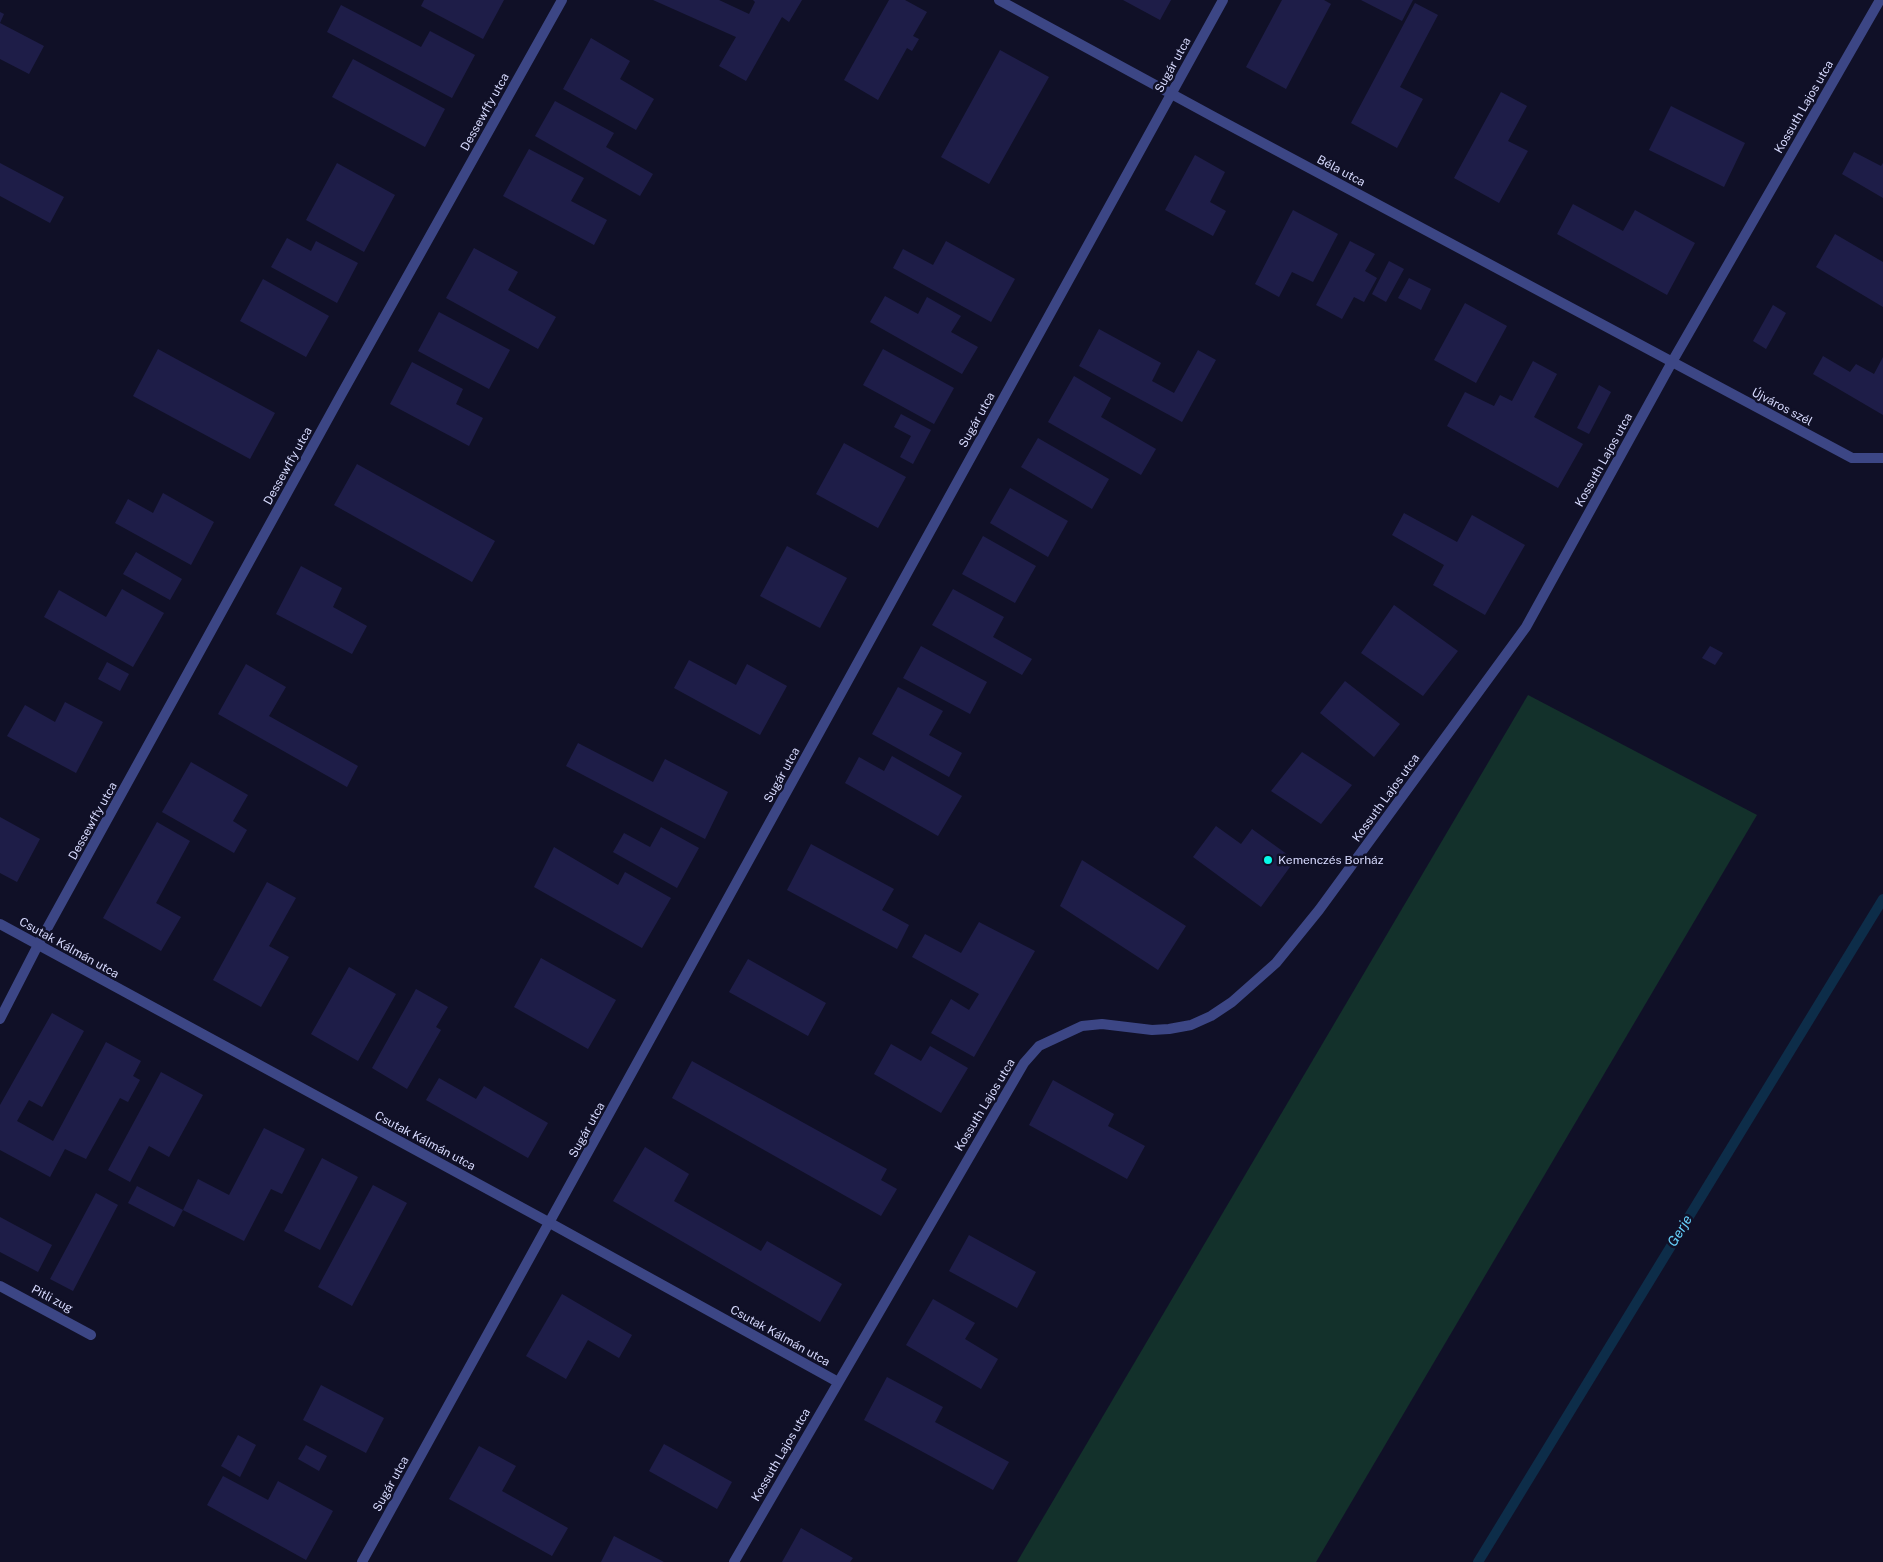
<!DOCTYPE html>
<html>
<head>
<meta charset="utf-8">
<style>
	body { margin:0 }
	canvas { display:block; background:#101027 }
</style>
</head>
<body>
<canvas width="1883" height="1562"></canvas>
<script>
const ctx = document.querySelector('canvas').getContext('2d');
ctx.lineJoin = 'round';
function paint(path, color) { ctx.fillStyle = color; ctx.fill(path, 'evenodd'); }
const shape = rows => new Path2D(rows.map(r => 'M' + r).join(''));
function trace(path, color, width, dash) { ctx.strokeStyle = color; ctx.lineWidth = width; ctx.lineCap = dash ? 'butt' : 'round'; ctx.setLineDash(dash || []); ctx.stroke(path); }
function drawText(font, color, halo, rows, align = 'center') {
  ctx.font = font + ' "Public Sans",sans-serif'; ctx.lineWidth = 5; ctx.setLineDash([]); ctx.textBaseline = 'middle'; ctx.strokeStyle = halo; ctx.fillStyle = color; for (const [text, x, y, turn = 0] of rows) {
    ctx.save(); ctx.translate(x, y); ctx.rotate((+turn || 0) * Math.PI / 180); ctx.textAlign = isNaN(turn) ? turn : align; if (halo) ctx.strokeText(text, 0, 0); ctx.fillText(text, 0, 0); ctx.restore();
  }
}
paint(shape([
	[1528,695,1757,815,1316,1562,1017,1562]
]), '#13312b');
trace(shape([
	[1478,1562,1883,899]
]), '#0d2d49', 10);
paint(shape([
	[424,0,504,0,483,39,421,6],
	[653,0,719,0,749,14,755,2,753,0,802,0,789,22,782,17,746,81,719,66,736,37],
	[889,0,905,0,927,12,913,36,919,39,912,51,907,48,878,100,844,80],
	[1123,0,1171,0,1160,20],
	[1282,0,1324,0,1331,4,1286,89,1246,67],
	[1361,0,1413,0,1402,21],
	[1415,3,1438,15,1400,87,1423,99,1397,148,1351,123],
	[341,5,421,47,430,31,475,55,452,98,327,32],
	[0,12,4,14,0,23,44,46,29,74,0,59],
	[591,38,630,61,620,79,654,99,636,130,563,89],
	[1000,50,1049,77,989,184,941,157],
	[353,59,445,109,425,147,332,97],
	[1501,92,1527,106,1508,141,1528,151,1499,203,1454,178],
	[555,101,614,133,606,147,653,174,640,196,535,136],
	[1671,106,1745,143,1724,187,1649,150],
	[529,149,584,178,571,201,607,220,594,245,503,196],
	[1854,152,1881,166,1883,163,1883,198,1842,174],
	[1195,155,1225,172,1210,202,1226,211,1213,236,1165,210],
	[0,163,64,197,50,223,0,196],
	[337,163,395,195,364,252,306,220],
	[1573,204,1623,231,1635,210,1695,243,1667,295,1557,234],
	[1293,210,1338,234,1313,282,1292,272,1279,297,1255,284],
	[1835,234,1883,262,1883,307,1816,267],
	[287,238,311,251,316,241,358,263,337,303,271,267],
	[946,241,1015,279,991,322,893,268,903,249,933,265],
	[1350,241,1375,254,1365,271,1377,278,1364,302,1354,297,1342,319,1316,305],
	[474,248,518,272,508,290,556,317,538,349,446,298],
	[1389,261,1404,269,1386,302,1372,294],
	[1409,278,1431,289,1421,310,1398,298],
	[263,279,329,316,306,357,240,321],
	[885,296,918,314,927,297,961,316,951,332,978,347,962,374,870,322],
	[1465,303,1507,326,1476,383,1434,360],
	[1773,305,1786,313,1766,349,1753,341],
	[439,312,510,350,489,389,418,351],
	[1099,329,1161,363,1152,381,1174,393,1198,350,1216,360,1182,422,1079,366],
	[158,349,275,413,250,459,133,396],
	[883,349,954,388,934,424,863,385],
	[1823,356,1850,372,1856,364,1874,374,1883,357,1883,415,1813,374],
	[1533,361,1557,374,1534,417,1583,444,1558,488,1447,426,1465,392,1494,406,1500,395,1512,401],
	[412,362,463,389,456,404,483,418,469,446,390,404],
	[1074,376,1111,398,1101,417,1156,449,1141,475,1048,422],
	[1599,385,1611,392,1589,434,1577,428],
	[901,414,931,430,913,464,900,457,911,436,894,427],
	[1038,438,1109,479,1092,509,1021,467],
	[844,443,906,477,878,528,816,494],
	[357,464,495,541,472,582,334,505],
	[1010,488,1068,521,1048,557,990,523],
	[163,493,214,522,191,565,115,523,128,499,153,513],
	[1404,513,1457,542,1472,515,1525,545,1485,615,1433,585,1444,565,1392,535],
	[983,536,1036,566,1015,603,962,574],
	[787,546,847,578,820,628,760,596],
	[136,552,182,579,170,600,123,574],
	[301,566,342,588,333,607,367,626,352,654,276,614],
	[122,589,164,613,133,667,44,617,59,590,106,617],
	[953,589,1004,617,993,637,1032,659,1022,675,932,625],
	[1394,605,1458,651,1423,696,1361,653],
	[921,646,987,682,970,714,903,678],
	[1710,646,1723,653,1715,665,1702,658],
	[689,660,736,685,747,664,787,686,760,735,674,688],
	[107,662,129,674,120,691,98,679],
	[246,664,286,687,269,716,358,766,347,787,218,714],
	[1345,681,1400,724,1374,757,1320,713],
	[898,687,943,711,929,735,962,753,949,777,872,734],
	[65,702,103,722,76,773,7,736,25,705,55,722],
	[578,743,653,782,665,759,728,792,705,839,566,766],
	[1302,752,1352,785,1321,824,1271,791],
	[892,756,962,796,938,836,845,783,859,757,884,771],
	[191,762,248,795,233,821,247,830,234,853,162,812],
	[0,817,40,839,17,882,0,873],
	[157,822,190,841,156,903,181,917,161,951,103,918],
	[1216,826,1241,844,1252,829,1295,860,1261,907,1193,857],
	[661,827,699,848,677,888,613,852,624,833,650,847],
	[811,844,894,889,882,910,909,925,897,949,787,890],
	[554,847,618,885,625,872,671,898,642,948,534,887],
	[1082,860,1186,926,1158,970,1060,906],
	[267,882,296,898,269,946,289,957,261,1007,213,980],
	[979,922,1035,951,974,1057,931,1033,951,999,969,1010,979,994,912,957,925,934,961,953],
	[541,958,616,1000,588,1049,514,1007],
	[748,959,826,1003,808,1036,729,992],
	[349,967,396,994,358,1061,311,1034],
	[416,989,448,1007,436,1027,441,1030,407,1089,372,1068],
	[52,1013,84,1031,42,1107,29,1100,17,1121,53,1141,106,1042,141,1061,133,1076,140,1080,128,1102,120,1098,86,1159,65,1149,50,1177,0,1150,0,1105],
	[891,1044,921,1061,930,1046,968,1068,941,1113,874,1074],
	[692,1061,887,1169,881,1180,897,1189,881,1216,672,1098],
	[161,1072,203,1095,169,1157,149,1146,130,1182,108,1170],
	[439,1078,476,1099,484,1086,548,1123,528,1158,426,1100],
	[1053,1080,1114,1114,1108,1126,1145,1146,1127,1179,1029,1125],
	[264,1128,305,1149,282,1194,271,1189,244,1241,183,1210,174,1227,128,1203,137,1186,183,1210,198,1179,229,1195],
	[645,1147,689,1174,674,1201,761,1251,767,1241,842,1284,820,1322,613,1201],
	[322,1158,358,1177,320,1250,284,1231],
	[373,1185,407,1203,352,1306,318,1287],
	[96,1193,118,1205,73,1291,50,1279],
	[0,1217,52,1245,38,1272,0,1252],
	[969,1235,1036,1272,1017,1308,949,1271],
	[562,1294,632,1335,619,1358,588,1340,566,1379,526,1356],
	[933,1299,975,1323,965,1339,998,1359,981,1389,906,1345],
	[887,1377,943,1407,935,1422,1009,1462,993,1490,864,1420],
	[321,1385,384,1418,366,1453,303,1420],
	[238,1435,256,1445,240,1477,221,1466],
	[664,1444,732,1482,717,1509,649,1471],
	[306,1445,327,1456,319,1471,298,1459],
	[479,1446,516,1466,502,1491,568,1528,552,1556,449,1499],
	[223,1476,268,1500,278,1481,333,1511,306,1560,207,1505],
	[801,1528,853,1558,850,1562,782,1562],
	[614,1536,664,1562,601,1562]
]), '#1e1d48');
trace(shape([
	[999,0,1214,117,1852,458,1883,458],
	[0,924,550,1223,838,1382],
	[0,1019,38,945,341,395,562,0],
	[0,1286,91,1335],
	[362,1562,1223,0],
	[734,1562,1024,1063,1039,1046,1082,1026,1102,1024,1152,1030,1169,1029,1191,1025,1211,1016,1232,1002,1276,963,1319,910,1526,627,1672,362,1880,0]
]), '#3c4685', 10);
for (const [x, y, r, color] of [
	[1268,860,5,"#07fae9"]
]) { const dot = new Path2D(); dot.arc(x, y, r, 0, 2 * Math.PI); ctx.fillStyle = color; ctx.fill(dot); trace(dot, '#101027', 2); }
drawText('12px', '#d7dafe', '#101027', [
	["Sugár utca",1173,65,-61],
	["Kossuth Lajos utca",1804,107,-60],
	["Dessewffy utca",485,112,-61],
	["Béla utca",1341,171,28],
	["Újváros szél",1782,407,28],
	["Sugár utca",977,420,-61],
	["Kossuth Lajos utca",1604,460,-61],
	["Dessewffy utca",288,466,-61],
	["Sugár utca",782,775,-61],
	["Kossuth Lajos utca",1386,798,-54],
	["Dessewffy utca",93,821,-61],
	["Csutak Kálmán utca",69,948,29],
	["Kossuth Lajos utca",985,1105,-59],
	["Sugár utca",587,1130,-61],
	["Csutak Kálmán utca",425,1141,28],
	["Pitli zug",52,1299,28],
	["Csutak Kálmán utca",780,1336,29],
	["Kossuth Lajos utca",781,1455,-60],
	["Sugár utca",391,1484,-61]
]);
drawText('12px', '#d7dafe', '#101027', [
	["Kemenczés Borház",1278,860]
], 'left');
drawText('italic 14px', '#67d1fc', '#101027', [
	["Gerje",1680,1231,-59]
]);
</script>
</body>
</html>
